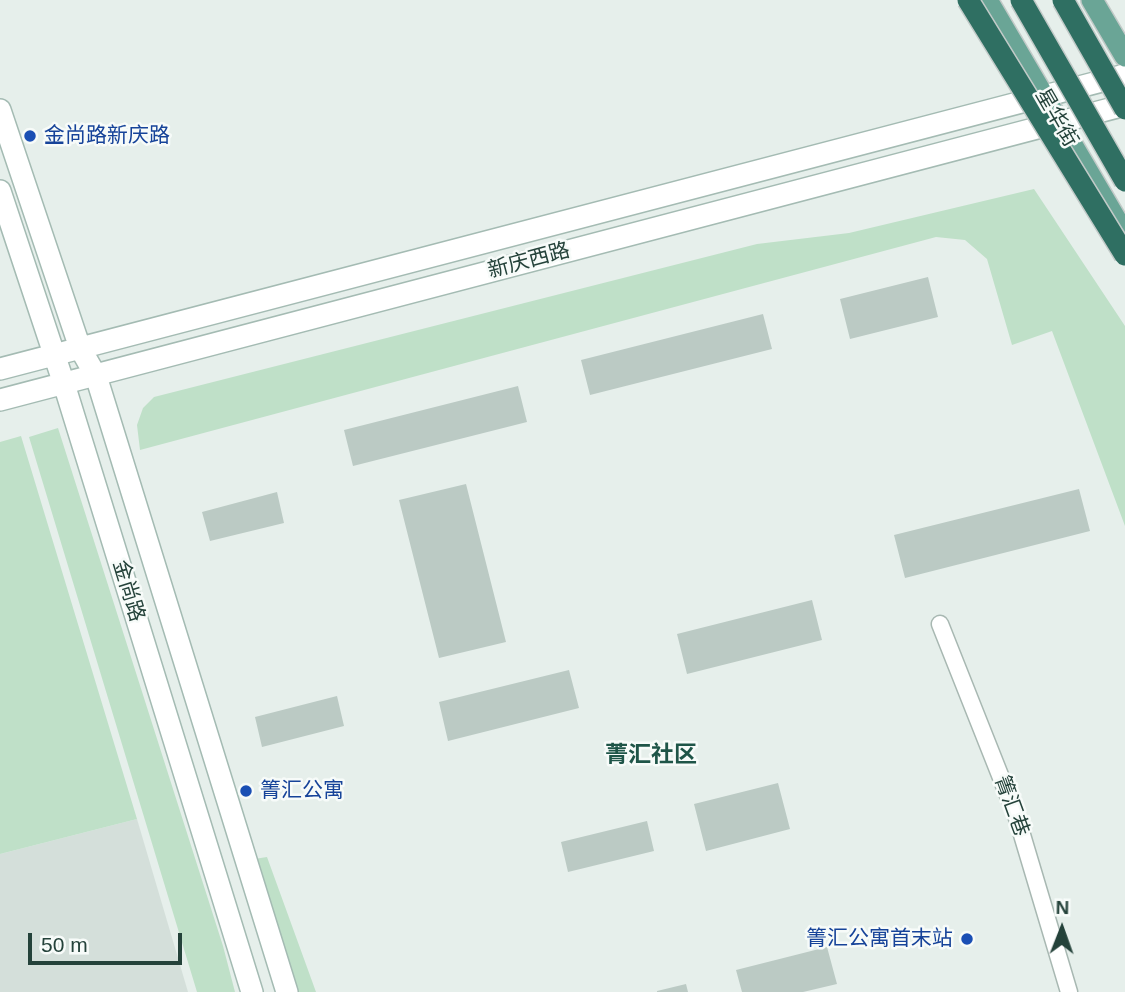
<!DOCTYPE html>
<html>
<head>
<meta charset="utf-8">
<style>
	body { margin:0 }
	#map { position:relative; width:1125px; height:992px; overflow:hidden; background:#e6efeb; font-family:Helvetica,sans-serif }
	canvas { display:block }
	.north { position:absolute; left:1027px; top:894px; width:70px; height:70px; -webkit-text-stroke:5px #f7fbf9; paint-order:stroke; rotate:1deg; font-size:19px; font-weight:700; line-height:28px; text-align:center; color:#24423a }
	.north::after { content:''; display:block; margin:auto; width:24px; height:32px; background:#24423a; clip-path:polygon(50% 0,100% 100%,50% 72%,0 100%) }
	.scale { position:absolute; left:28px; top:933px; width:154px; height:32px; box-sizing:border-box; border:4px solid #24423a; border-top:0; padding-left:9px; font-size:21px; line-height:24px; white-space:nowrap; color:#24423a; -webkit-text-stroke:5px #f7fbf9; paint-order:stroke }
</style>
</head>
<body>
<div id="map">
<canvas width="1125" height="992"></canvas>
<div class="north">N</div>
<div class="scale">50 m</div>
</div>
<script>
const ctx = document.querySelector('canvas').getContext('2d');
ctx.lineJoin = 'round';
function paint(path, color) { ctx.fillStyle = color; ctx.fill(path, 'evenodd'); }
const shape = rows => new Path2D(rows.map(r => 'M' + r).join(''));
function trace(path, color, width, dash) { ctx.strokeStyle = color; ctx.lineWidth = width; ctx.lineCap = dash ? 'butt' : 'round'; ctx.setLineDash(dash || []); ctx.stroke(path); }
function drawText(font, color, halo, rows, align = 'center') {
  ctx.font = font + ' Helvetica,"Noto Sans SC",sans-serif'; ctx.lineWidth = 5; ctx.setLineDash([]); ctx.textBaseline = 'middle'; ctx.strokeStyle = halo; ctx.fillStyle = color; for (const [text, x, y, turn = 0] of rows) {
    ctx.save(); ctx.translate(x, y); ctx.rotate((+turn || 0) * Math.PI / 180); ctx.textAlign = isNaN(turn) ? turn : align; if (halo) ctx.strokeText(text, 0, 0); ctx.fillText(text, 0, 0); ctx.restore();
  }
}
paint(shape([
	[137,819,188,992,0,992,0,854]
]), '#d4dfda');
paint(shape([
	[1034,189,1125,326,1125,526,1052,331,1012,345,987,259,965,240,936,237,140,450,137,425,143,408,154,397,757,244,849,233],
	[58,428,223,946,235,992,197,992,29,437],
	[21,436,137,819,0,854,0,442],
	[267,857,316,992,292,992,248,860]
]), '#bfe0c8');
paint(shape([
	[928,277,938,317,850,339,840,299],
	[763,314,772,349,590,395,581,360],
	[518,386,527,422,353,466,344,430],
	[466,484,506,642,439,658,399,500],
	[1079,489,1090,531,905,578,894,535],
	[277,492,284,523,210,541,202,512],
	[812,600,822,640,687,674,677,634],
	[569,670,579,708,448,741,439,702],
	[337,696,344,726,262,747,255,717],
	[778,783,790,829,706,851,694,804],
	[647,821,654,851,568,872,561,842],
	[827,947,837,984,803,992,742,992,736,970],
	[686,984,688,992,657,992,657,991]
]), '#bbcac4');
const street = shape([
	[940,624,1017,818,1069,992]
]);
const secondary = shape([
	[0,110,80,348,96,376,287,992],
	[0,191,64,384,252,992],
	[0,369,1125,75],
	[0,400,1125,105]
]);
const primary = shape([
	[987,0,1125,235],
	[1092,0,1125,56]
]);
trace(street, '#a8b8b2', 19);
trace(secondary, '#a4bbb3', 24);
trace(primary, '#c2cac8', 24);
trace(street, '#fff', 16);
trace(secondary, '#fff', 21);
trace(primary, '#6aa596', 21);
const highwayBridge = shape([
	[968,0,1125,255],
	[1021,0,1125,181],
	[1063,0,1125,109]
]);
trace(highwayBridge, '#c2cac8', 24, []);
trace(highwayBridge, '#2f6f62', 21);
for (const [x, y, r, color] of [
	[30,136,7,"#1a4fb4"],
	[246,791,7,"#1a4fb4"],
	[967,939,7,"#1a4fb4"]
]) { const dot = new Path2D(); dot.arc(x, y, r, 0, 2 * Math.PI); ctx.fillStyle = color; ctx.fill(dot); trace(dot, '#f7fbf9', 2.5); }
drawText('21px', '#24423a', '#f7fbf9', [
	["星华街",1056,118,60],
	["新庆西路",529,261,-15],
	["金尚路",128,591,73],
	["箐汇巷",1011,806,70]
]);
drawText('21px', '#164399', '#f7fbf9', [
	["金尚路新庆路",44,136],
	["箐汇公寓",260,791],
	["箐汇公寓首末站",953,939,"right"]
], 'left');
drawText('bold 23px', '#1f5548', '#f7fbf9', [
	["菁汇社区",651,756]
]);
</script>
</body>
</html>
